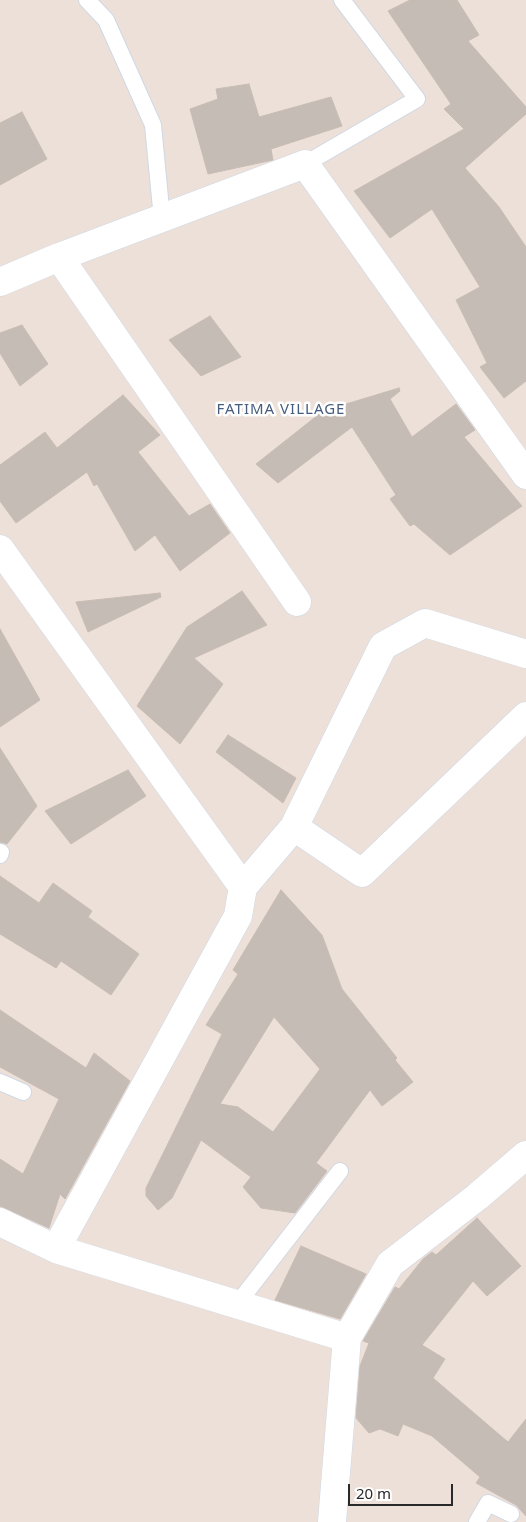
<!DOCTYPE html>
<html>
<head>
<meta charset="utf-8">
<style>
	body { margin:0 }
	#map { position:relative; width:526px; height:1522px; overflow:hidden; background:#ede0d9; font-family:"Noto Sans",sans-serif }
	canvas { display:block }
	.scale { position:absolute; left:348px; top:1484px; width:105px; height:22px; box-sizing:border-box; border:2px solid #292929; border-top:0; padding-left:6px; font-size:15px; line-height:18px; white-space:nowrap; color:#292929; -webkit-text-stroke:4px #fff; paint-order:stroke }
</style>
</head>
<body>
<div id="map">
<canvas width="526" height="1522"></canvas>
<div class="scale">20 m</div>
</div>
<script>
const ctx = document.querySelector('canvas').getContext('2d');
ctx.lineJoin = 'round';
function paint(path, color) { ctx.fillStyle = color; ctx.fill(path, 'evenodd'); }
const shape = rows => new Path2D(rows.map(r => 'M' + r).join(''));
function trace(path, color, width, dash) { ctx.strokeStyle = color; ctx.lineWidth = width; ctx.lineCap = dash ? 'butt' : 'round'; ctx.setLineDash(dash || []); ctx.stroke(path); }
function drawText(font, color, halo, rows, align = 'center') {
  ctx.font = font + ' "Noto Sans",sans-serif'; ctx.lineWidth = 5; ctx.setLineDash([]); ctx.textBaseline = 'middle'; ctx.strokeStyle = halo; ctx.fillStyle = color; for (const [text, x, y, turn = 0] of rows) {
    ctx.save(); ctx.translate(x, y); ctx.rotate((+turn || 0) * Math.PI / 180); ctx.textAlign = isNaN(turn) ? turn : align; if (halo) ctx.strokeText(text, 0, 0); ctx.fillText(text, 0, 0); ctx.restore();
  }
}
const building = shape([
	[410,0,457,0,479,35,468,41,526,107,526,114,465,168,499,207,526,247,526,381,504,398,480,367,487,363,456,300,480,287,432,209,390,238,354,191,464,129,444,109,451,104,388,11,410,0],
	[249,84,259,117,331,97,342,126,271,149,273,160,208,174,190,109,218,99,216,89,249,84],
	[22,112,47,159,0,185,0,123,22,112],
	[210,316,241,357,201,376,169,340,210,316],
	[22,325,48,364,20,386,0,353,0,333,22,325],
	[399,388,400,391,390,399,412,437,456,404,475,430,464,437,522,506,450,555,414,524,410,526,390,499,396,495,352,427,278,483,256,464,323,411,399,388],
	[123,395,160,435,138,452,189,516,210,504,230,533,180,571,155,535,135,551,97,484,94,486,87,472,16,523,0,501,0,465,45,432,57,448,123,395],
	[242,591,267,625,194,658,223,684,180,744,137,706,187,627,242,591],
	[160,593,161,597,88,632,76,602,160,593],
	[0,629,40,700,0,727,0,629],
	[228,735,296,778,283,803,216,752,228,735],
	[0,748,37,806,7,844,0,842,0,748],
	[128,770,146,796,71,844,45,811,128,770],
	[0,876,39,903,53,883,92,911,88,917,139,954,111,995,61,961,56,968,0,934,0,876],
	[281,890,322,935,342,989,397,1058,395,1060,413,1082,382,1106,370,1090,316,1163,327,1171,295,1213,261,1208,243,1187,251,1177,201,1140,172,1198,158,1210,146,1196,146,1188,222,1034,206,1025,238,974,233,970,281,890],
	[274,1017,320,1069,273,1132,238,1107,220,1104,274,1017],
	[0,1010,86,1068,94,1053,130,1081,65,1199,60,1194,49,1228,0,1206,0,1159,23,1174,59,1099,0,1067,0,1010],
	[477,1218,521,1266,487,1296,473,1281,422,1345,445,1359,433,1378,508,1442,526,1419,526,1516,516,1505,476,1483,480,1477,432,1436,403,1424,398,1436,380,1429,369,1433,356,1418,360,1366,369,1343,363,1341,395,1287,399,1289,423,1259,432,1252,436,1255,477,1218],
	[301,1246,366,1274,340,1319,275,1300,301,1246]
]);
paint(building, '#c4bcb5');
trace(building, '#c9bcb3', 1);
const service = shape([
	[87,0,106,20,153,125,162,219],
	[305,164,417,99,342,0],
	[0,855,1,852],
	[0,1082,23,1092],
	[238,1303,340,1171],
	[477,1522,488,1503,511,1514]
]);
const minor = shape([
	[59,257,297,602],
	[0,282,59,257,305,164,526,475],
	[0,549,243,887,238,916,56,1249],
	[294,827,362,873,526,716],
	[243,887,294,827,383,646,425,623,526,654],
	[0,1222,56,1249,347,1338],
	[332,1522,347,1338,390,1264,477,1197,526,1155]
]);
trace(service, '#cfd8e4', 18);
trace(minor, '#cfd8e4', 29);
trace(service, '#fff', 16);
trace(minor, '#fff', 28);
ctx.letterSpacing = '1px';
drawText('15px', '#455d7f', '#fff', [
	["FATIMA VILLAGE",281,410]
]);
ctx.letterSpacing = '0px';
</script>
</body>
</html>
